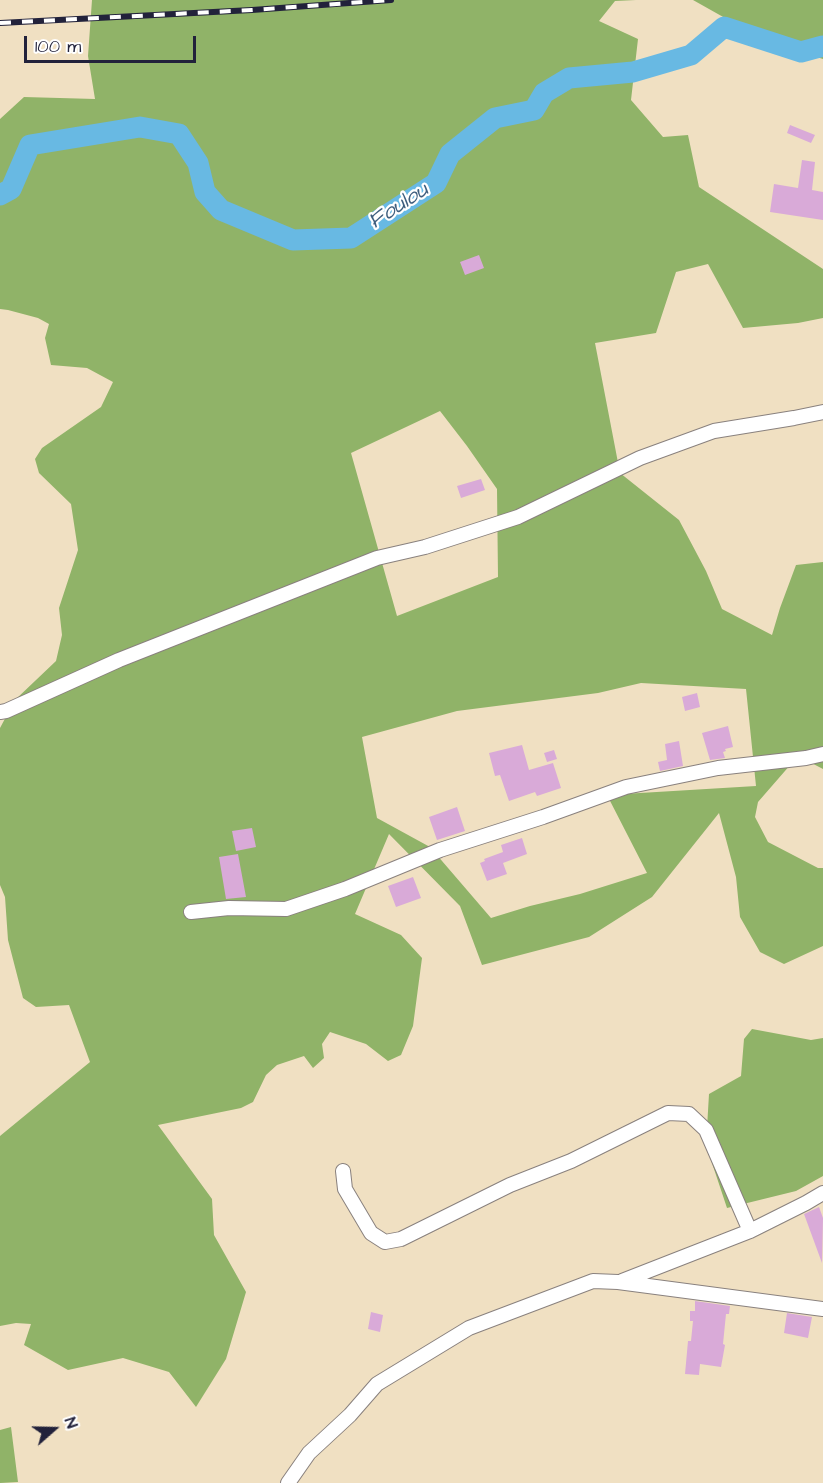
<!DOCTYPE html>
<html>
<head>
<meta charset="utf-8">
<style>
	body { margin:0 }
	#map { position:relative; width:823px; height:1483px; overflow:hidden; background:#f0e0c2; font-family:"Architects Daughter",sans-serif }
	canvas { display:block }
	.north { position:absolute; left:24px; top:1399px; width:60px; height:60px; -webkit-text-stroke:4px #fff; paint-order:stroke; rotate:70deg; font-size:16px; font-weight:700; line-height:24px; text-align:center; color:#22223b }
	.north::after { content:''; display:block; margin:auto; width:21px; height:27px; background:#22223b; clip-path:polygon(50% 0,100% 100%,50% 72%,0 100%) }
	.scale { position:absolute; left:24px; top:36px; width:172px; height:27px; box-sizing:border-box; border:3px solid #22223b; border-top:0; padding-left:8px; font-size:18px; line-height:21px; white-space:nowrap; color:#22223b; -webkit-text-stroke:4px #fff; paint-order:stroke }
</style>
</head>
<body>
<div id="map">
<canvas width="823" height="1483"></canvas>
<div class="north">N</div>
<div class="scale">100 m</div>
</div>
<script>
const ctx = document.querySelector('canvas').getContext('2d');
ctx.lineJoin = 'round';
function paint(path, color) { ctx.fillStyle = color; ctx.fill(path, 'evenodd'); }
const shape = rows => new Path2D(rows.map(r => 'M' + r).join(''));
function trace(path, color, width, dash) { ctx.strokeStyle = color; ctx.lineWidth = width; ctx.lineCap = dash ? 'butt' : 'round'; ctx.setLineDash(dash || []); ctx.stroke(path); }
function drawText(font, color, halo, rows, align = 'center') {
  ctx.font = font + ' "Architects Daughter",sans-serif'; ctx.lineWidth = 4.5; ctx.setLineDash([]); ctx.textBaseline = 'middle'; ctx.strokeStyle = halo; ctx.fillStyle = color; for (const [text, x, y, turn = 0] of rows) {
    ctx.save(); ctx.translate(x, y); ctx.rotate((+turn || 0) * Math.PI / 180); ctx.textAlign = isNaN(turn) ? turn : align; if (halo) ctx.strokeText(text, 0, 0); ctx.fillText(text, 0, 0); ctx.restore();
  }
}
paint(shape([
	[92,0,636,0,615,1,599,21,638,39,631,100,663,137,688,135,699,187,823,269,823,318,798,323,743,328,708,264,676,272,656,333,595,343,620,473,679,520,706,571,722,609,772,635,780,608,796,565,823,562,823,769,798,756,758,802,755,817,768,842,818,868,823,868,823,946,784,964,760,952,740,917,736,877,719,813,652,897,589,937,482,965,460,906,389,834,355,914,401,935,422,958,413,1026,401,1055,388,1061,366,1044,330,1032,322,1044,324,1058,313,1068,304,1056,277,1065,266,1075,253,1102,241,1108,158,1125,212,1199,214,1235,246,1292,226,1359,196,1407,169,1372,123,1358,68,1370,24,1345,31,1324,16,1323,0,1326,0,1136,90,1062,69,1005,36,1007,23,998,8,940,5,897,0,885,0,728,15,700,56,661,62,635,59,608,78,550,71,504,39,473,35,459,42,448,101,407,113,382,87,368,51,365,45,338,49,324,38,318,8,310,0,309,0,119,24,97,95,99,88,56],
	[440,411,467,446,497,489,498,577,397,616,351,453],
	[641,683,746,689,756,786,607,795,647,873,580,894,530,906,491,918,430,847,377,818,362,737,457,711,598,693],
	[693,0,823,0,823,59,724,27,725,18],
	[752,1029,811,1040,823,1038,823,1176,796,1191,727,1208,706,1145,709,1094,741,1076,744,1039],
	[11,1427,18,1482,0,1483,0,1430]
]), '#90b368');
trace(shape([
	[0,195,11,189,30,145,140,127,179,134,198,163,205,192,221,210,293,240,351,238,436,183,450,154,495,118,534,110,544,93,569,78,633,72,691,55,724,27,801,52,823,46]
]), '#68b9e3', 21);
paint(shape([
	[790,125,815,135,811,143,787,133],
	[802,160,815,162,812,190,823,192,823,220,770,212,774,184,798,188],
	[479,255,484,268,465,275,460,262],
	[481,479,485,490,461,498,457,486],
	[697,693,700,707,685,711,682,697],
	[728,726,733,747,725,749,726,751,723,752,725,758,710,760,702,733],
	[679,741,683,766,660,771,658,762,667,760,665,744],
	[522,745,529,770,553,763,561,788,537,796,535,792,509,801,500,775,495,776,489,753],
	[554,750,557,759,547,762,544,753],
	[457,807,465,831,437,840,429,817],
	[252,828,256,847,236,851,232,831],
	[522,838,527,854,503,863,507,874,487,881,480,863,485,861,484,859,503,852,501,845],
	[238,854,246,897,226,899,219,857],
	[413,877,421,898,396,907,388,886],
	[819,1207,823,1218,822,1263,804,1214],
	[695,1301,730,1306,729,1314,726,1314,723,1344,725,1345,721,1367,700,1364,699,1375,685,1374,688,1341,691,1341,693,1321,690,1321,690,1311,695,1311],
	[371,1312,383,1315,380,1332,368,1329],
	[787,1313,812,1317,808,1338,784,1333]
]), '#d9aad8');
const minor = shape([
	[0,712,6,711,119,660,377,558,425,547,518,517,640,458,714,431,794,418,823,412],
	[191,912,229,908,286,909,345,889,440,850,543,817,626,787,718,768,806,758,823,754],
	[343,1171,345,1189,371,1233,385,1242,401,1239,510,1185,571,1161,668,1113,689,1114,706,1130,750,1231],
	[622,1281,750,1231,806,1203,823,1193],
	[288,1483,309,1453,350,1415,377,1384,469,1328,593,1281,618,1282,823,1309]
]);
trace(minor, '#89817e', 16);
trace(minor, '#fff', 14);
const rail = shape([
	[0,23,252,10,391,0]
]);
trace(rail, '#22223b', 6);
trace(rail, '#fff', 4, [11]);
drawText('italic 22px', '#3e5e7e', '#fff', [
	["Foulou",399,207,-33]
]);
</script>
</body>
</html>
